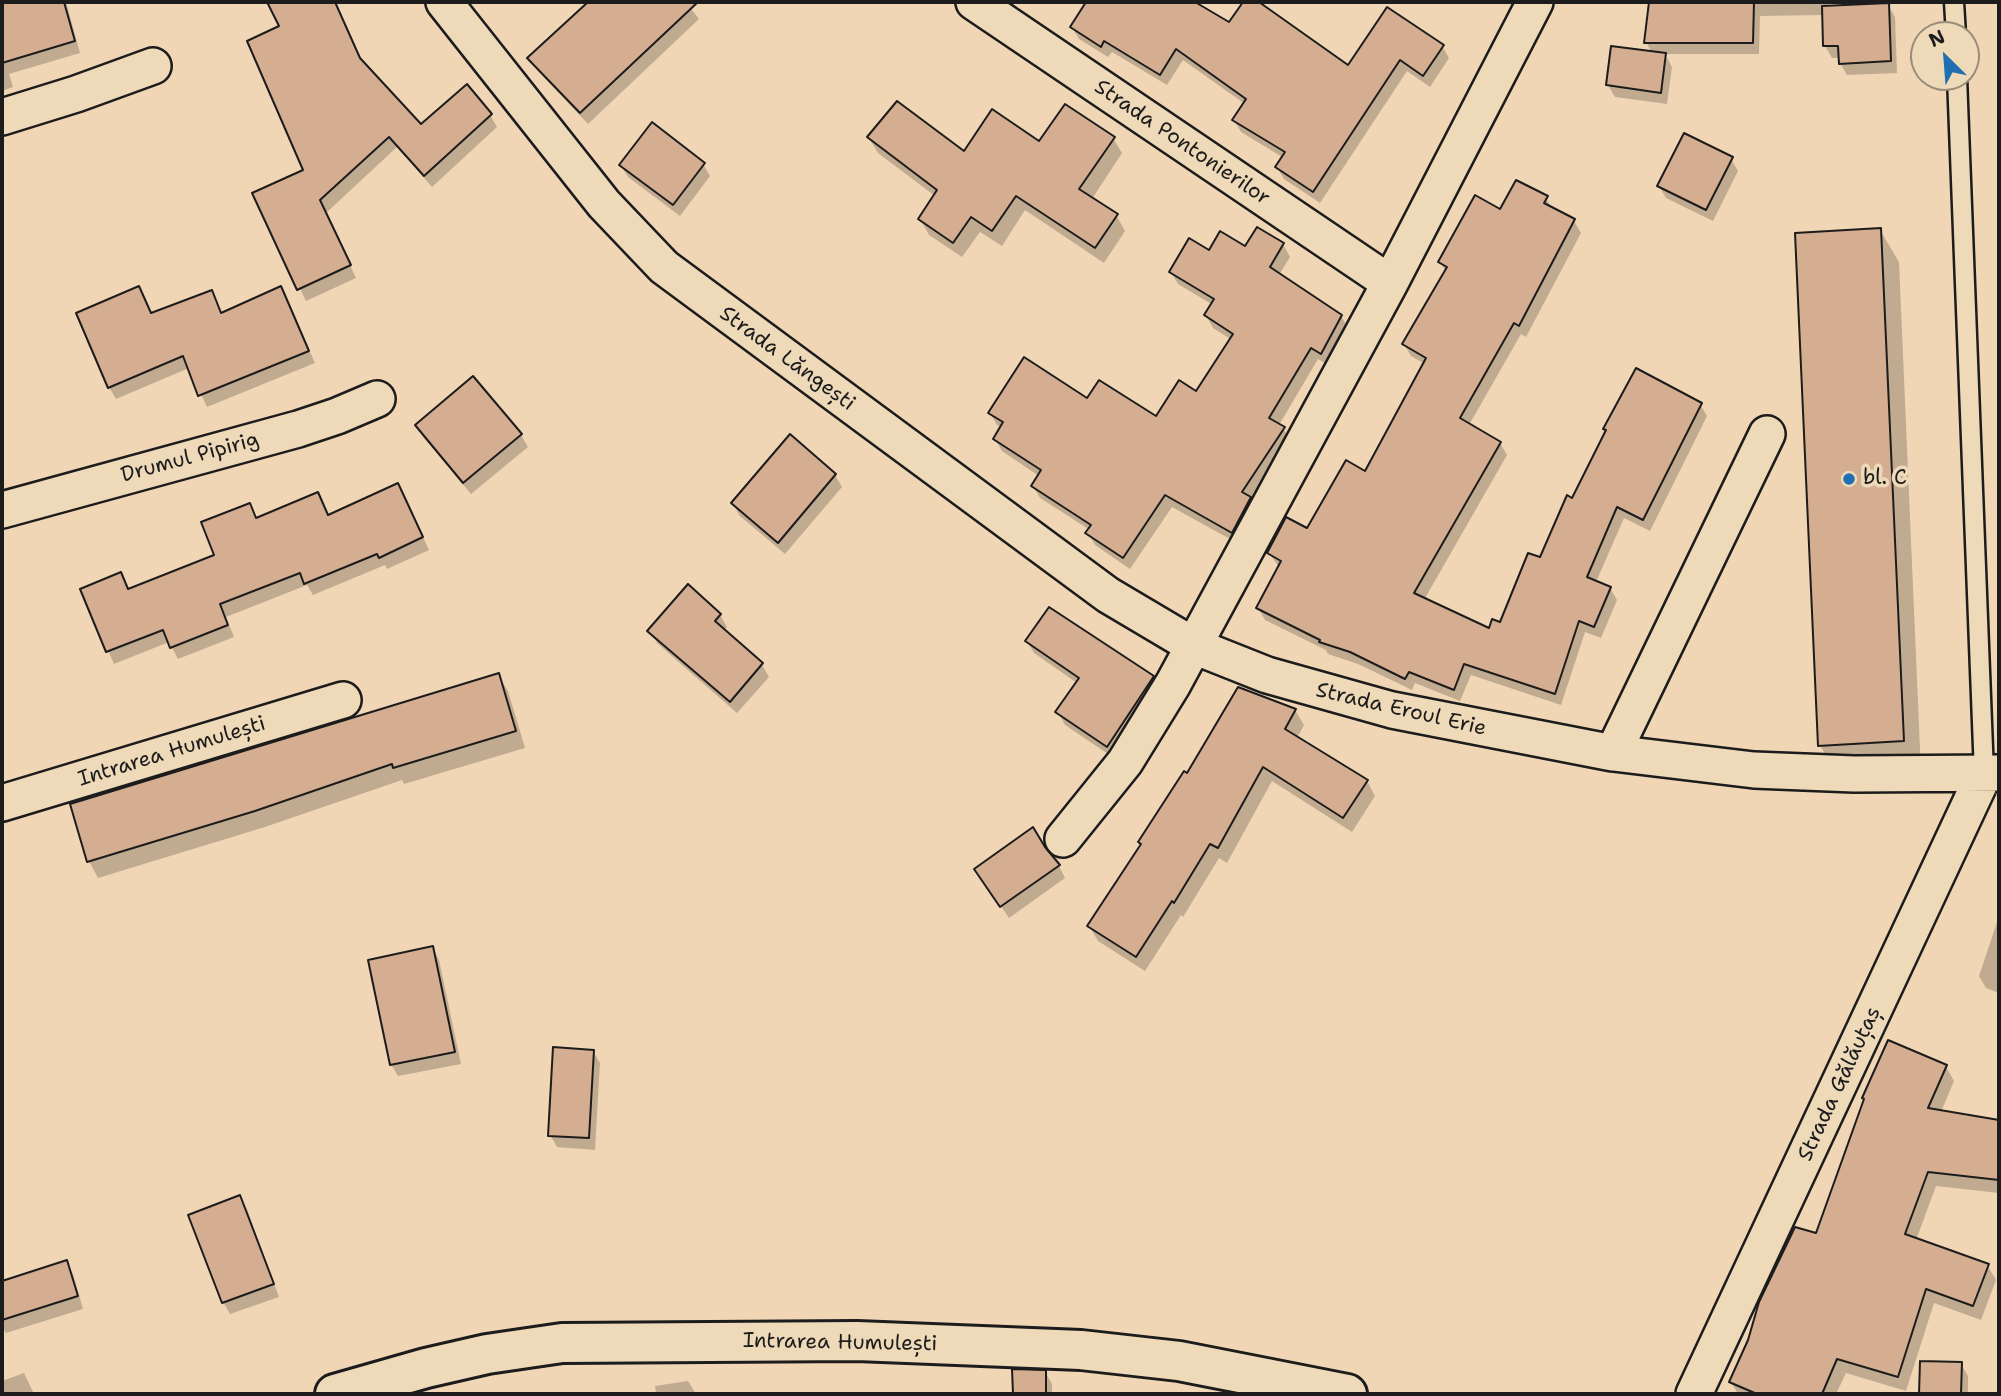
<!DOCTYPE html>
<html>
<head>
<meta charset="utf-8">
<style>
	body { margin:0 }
	#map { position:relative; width:2001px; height:1396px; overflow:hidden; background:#f0d6b5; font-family:"Shantell Sans",sans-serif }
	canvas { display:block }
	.frame { position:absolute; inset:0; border:4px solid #1c1c1c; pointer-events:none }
	.north { position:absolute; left:1910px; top:21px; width:70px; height:70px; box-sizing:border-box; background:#eed9b8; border:2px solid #9a8d7a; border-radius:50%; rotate:335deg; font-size:19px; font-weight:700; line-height:28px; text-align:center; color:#1c1c1c }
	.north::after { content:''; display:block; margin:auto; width:24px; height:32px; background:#1f6fb2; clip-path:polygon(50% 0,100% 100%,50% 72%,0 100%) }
</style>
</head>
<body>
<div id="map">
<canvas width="2001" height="1396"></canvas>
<div class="frame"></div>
<div class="north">N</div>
</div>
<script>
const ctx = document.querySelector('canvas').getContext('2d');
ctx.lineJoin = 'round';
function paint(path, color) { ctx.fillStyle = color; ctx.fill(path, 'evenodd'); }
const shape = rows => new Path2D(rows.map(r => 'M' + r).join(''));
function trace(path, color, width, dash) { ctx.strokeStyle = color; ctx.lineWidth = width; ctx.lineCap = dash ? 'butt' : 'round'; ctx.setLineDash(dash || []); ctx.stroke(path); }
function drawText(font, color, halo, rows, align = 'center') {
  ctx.font = font + ' "Shantell Sans",sans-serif'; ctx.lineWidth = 7; ctx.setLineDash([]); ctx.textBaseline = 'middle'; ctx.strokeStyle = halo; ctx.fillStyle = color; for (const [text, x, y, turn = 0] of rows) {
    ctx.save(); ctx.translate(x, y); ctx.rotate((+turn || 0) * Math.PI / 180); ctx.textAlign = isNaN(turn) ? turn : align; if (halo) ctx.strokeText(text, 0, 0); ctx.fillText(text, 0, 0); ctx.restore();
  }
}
paint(shape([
	[2,2,66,2,80,53,9,74,13,87,2,91],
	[269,2,335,2,362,62,421,127,490,115,497,127,432,187,397,147,326,213,356,278,306,301,255,194,305,171,281,27],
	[591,2,686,2,699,19,588,124,537,70,530,58],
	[1088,2,1191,2,1229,25,1246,2,1256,2,1349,67,1442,46,1449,58,1430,87,1407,71,1320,203,1284,179,1277,167,1284,158,1241,132,1234,120,1245,104,1183,60,1167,85,1112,52,1108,57,1079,39,1072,27],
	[1650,2,1828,2,1828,8,1888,5,1895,17,1897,73,1847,75,1840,63,1840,58,1832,58,1825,46,1824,15,1760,16,1759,54,1665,54,1672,67,1667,104,1615,97,1608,85,1652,53,1646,42],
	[869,138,964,153,1040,143,1113,138,1122,153,1092,199,1116,215,1125,231,1104,263,1025,210,1002,246,980,232,962,257,929,235,920,219,935,196,878,153],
	[1731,159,1738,171,1713,221,1666,198,1659,186],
	[703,164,710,176,680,216,628,177,621,165],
	[1546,198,1553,210,1574,221,1581,233,1526,337,1521,334,1469,425,1500,443,1507,455,1424,600,1490,631,1501,624,1541,560,1573,500,1700,404,1707,416,1650,531,1624,518,1596,582,1610,588,1617,600,1601,638,1585,632,1561,705,1471,675,1460,701,1415,683,1412,690,1358,664,1328,654,1326,650,1265,620,1258,608,1279,567,1269,553,1308,530,1365,473,1425,364,1411,356,1404,344,1446,272,1440,262,1501,211],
	[1880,230,1899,262,1921,772,1839,778,1820,745],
	[1283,244,1290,257,1279,275,1341,316,1348,328,1328,365,1318,359,1279,425,1283,428,1290,441,1251,501,1257,511,1239,544,1172,507,1130,569,1095,545,1088,533,1090,530,1040,498,1033,486,1039,476,1002,451,995,439,1002,428,997,425,990,413,1088,400,1157,419,1197,393,1232,340,1213,328,1206,315,1213,305,1178,284,1171,272,1210,252],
	[139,288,152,315,211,292,222,315,287,301,315,363,207,407,189,368,116,399,109,387],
	[417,426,521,435,528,447,471,494,424,438],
	[835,475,842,487,785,554,740,516,733,504],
	[404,497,429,550,387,569,385,565,313,595,307,585,226,617,234,637,178,659,169,642,114,664,82,590,121,574,129,590,216,556,249,505,257,519,328,517],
	[720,615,727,627,723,631,762,665,769,677,737,713,657,643,650,631],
	[1027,641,1153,677,1160,689,1114,758,1065,725,1058,712,1077,683,1034,653],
	[498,675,508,691,525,748,404,784,402,780,265,827,98,878,89,861],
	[1295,710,1304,725,1297,738,1367,781,1375,796,1352,832,1272,781,1227,863,1219,858,1183,917,1181,915,1145,971,1098,941,1089,926,1188,775],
	[1059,866,1065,878,1009,918,976,870],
	[1999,916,1999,993,1986,988,1979,976],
	[433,948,439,960,461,1064,398,1076,391,1064],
	[593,1051,600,1063,595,1150,557,1147,550,1135],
	[1946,1067,1954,1081,1941,1112,1999,1122,1999,1193,1936,1186,1916,1240,1987,1265,1996,1280,1981,1320,1934,1303,1906,1391,1846,1373,1836,1394,1738,1394,1731,1382,1817,1235],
	[240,1197,247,1209,279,1297,230,1314,223,1302],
	[66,1262,73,1274,83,1309,6,1333,2,1326,2,1283],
	[1922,1363,1961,1364,1968,1376,1968,1394,1921,1394],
	[1014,1371,1045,1372,1052,1384,1052,1394,1014,1394],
	[24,1373,34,1394,2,1394,2,1381],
	[688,1381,696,1394,656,1394,655,1386]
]), '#0003');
const building = shape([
	[2,2,64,2,75,41,2,63,2,2],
	[267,2,335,2,360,58,421,124,467,84,492,114,424,176,389,137,320,200,351,265,297,290,252,193,303,170,247,41,279,26,267,2],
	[588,2,698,2,580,113,527,58,588,2],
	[1086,2,1195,2,1229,22,1243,2,1259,2,1348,65,1387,7,1444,45,1423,76,1400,60,1313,192,1275,167,1285,152,1232,120,1246,99,1176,49,1160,75,1104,41,1101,47,1070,27,1086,2],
	[1649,2,1754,2,1753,43,1644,43,1649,2],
	[1889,3,1891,61,1839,64,1838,46,1823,46,1822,6,1889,3],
	[1611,46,1666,53,1661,93,1606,85,1611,46],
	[897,101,964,151,992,109,1039,141,1065,104,1115,137,1079,189,1118,214,1095,248,1016,196,992,231,971,217,953,243,918,219,937,190,867,137,897,101],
	[652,122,705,163,673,205,619,165,652,122],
	[1684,133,1733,157,1706,210,1657,186,1684,133],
	[1516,180,1548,196,1544,203,1575,219,1519,326,1514,323,1460,418,1501,442,1414,593,1489,628,1492,619,1500,622,1528,553,1540,557,1567,495,1572,498,1606,430,1603,429,1636,368,1702,403,1643,520,1617,507,1587,577,1611,587,1594,627,1579,621,1555,694,1464,664,1454,690,1409,672,1405,679,1350,652,1319,642,1320,640,1256,608,1281,561,1267,553,1286,517,1307,528,1346,460,1365,471,1426,358,1402,344,1447,267,1438,262,1475,195,1500,209,1516,180],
	[1257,227,1284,243,1270,267,1342,315,1321,354,1311,348,1269,418,1285,427,1242,492,1251,497,1232,533,1165,495,1123,558,1085,533,1091,525,1031,486,1041,470,993,439,1003,422,988,413,1024,357,1087,398,1099,380,1156,416,1179,380,1196,391,1233,334,1204,315,1214,299,1169,272,1189,238,1209,250,1220,231,1245,246,1257,227],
	[1881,228,1904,741,1818,746,1795,233,1881,228],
	[139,286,151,313,212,290,221,313,281,286,309,351,198,396,183,356,108,388,76,313,139,286],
	[473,376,522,434,463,483,415,425,473,376],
	[790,434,836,474,778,543,731,503,790,434],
	[398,483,423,537,379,558,377,554,304,584,300,573,220,604,228,625,170,648,163,630,106,652,80,589,121,572,128,589,214,555,201,522,250,503,256,518,318,492,328,515,398,483],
	[688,584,721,614,715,621,763,663,730,702,647,631,688,584],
	[1049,607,1154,676,1107,747,1055,712,1079,678,1025,641,1049,607],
	[499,673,516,731,393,768,392,764,255,811,87,862,70,804,499,673],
	[1238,687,1296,709,1285,729,1368,780,1343,818,1263,767,1218,848,1210,844,1174,903,1172,901,1136,957,1087,926,1141,844,1138,842,1184,771,1187,773,1238,687],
	[1033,827,1045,847,1060,865,1000,907,974,869,1033,827],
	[433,946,455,1052,390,1065,368,960,433,946],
	[1888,1040,1947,1065,1928,1108,1999,1120,1999,1180,1928,1172,1905,1234,1989,1264,1973,1306,1926,1289,1898,1377,1837,1359,1822,1394,1757,1394,1729,1382,1748,1340,1759,1302,1795,1227,1816,1233,1864,1099,1862,1098,1888,1040],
	[553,1047,594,1050,589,1138,548,1136,553,1047],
	[240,1195,274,1284,222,1303,188,1215,240,1195],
	[67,1260,78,1296,2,1320,2,1281,67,1260],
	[1920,1361,1962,1362,1961,1394,1919,1394,1920,1361],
	[1012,1369,1046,1370,1046,1394,1013,1394,1012,1369]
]);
paint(building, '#d5ad91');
trace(building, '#1c1c1c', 2);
const lane = shape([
	[1954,2,1956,35],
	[1957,77,1984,774]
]);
const street = shape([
	[444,2,604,204,664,267,1108,595,1194,646,1267,675,1392,710,1613,753,1754,770,1854,774,1999,773],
	[974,2,1390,283],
	[2,117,76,94,153,66],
	[2,510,298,429,337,416,377,399],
	[1613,753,1767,434],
	[2,803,343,700],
	[1063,839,1125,762,1173,684,1390,283,1535,2],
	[1694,1394,1984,774]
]);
const secondary = shape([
	[335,1394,426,1368,487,1354,562,1343,857,1341,1081,1350,1179,1361,1347,1394]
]);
trace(lane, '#1c1c1c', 23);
trace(street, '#1c1c1c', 40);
trace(secondary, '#1c1c1c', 44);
trace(lane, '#eed9b8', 18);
trace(street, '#eed9b8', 35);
trace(secondary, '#eed9b8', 38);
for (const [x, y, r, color] of [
	[1849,479,7,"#1f6fb2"]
]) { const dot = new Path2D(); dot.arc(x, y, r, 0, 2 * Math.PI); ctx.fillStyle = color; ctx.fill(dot); trace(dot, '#eed9b8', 2.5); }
drawText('21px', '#1c1c1c', '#eed9b8', [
	["Strada Pontonierilor",1182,143,34],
	["Strada Lăngești",787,359,36],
	["Drumul Pipirig",190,458,-15],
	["Strada Eroul Erie",1401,710,13],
	["Intrarea Humulești",172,752,-17],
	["Strada Gălăuțaș",1840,1084,-65],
	["Intrarea Humulești",840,1343,1]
]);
drawText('21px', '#1c1c1c', '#eed9b8', [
	["bl. C",1863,479]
], 'left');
</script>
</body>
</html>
